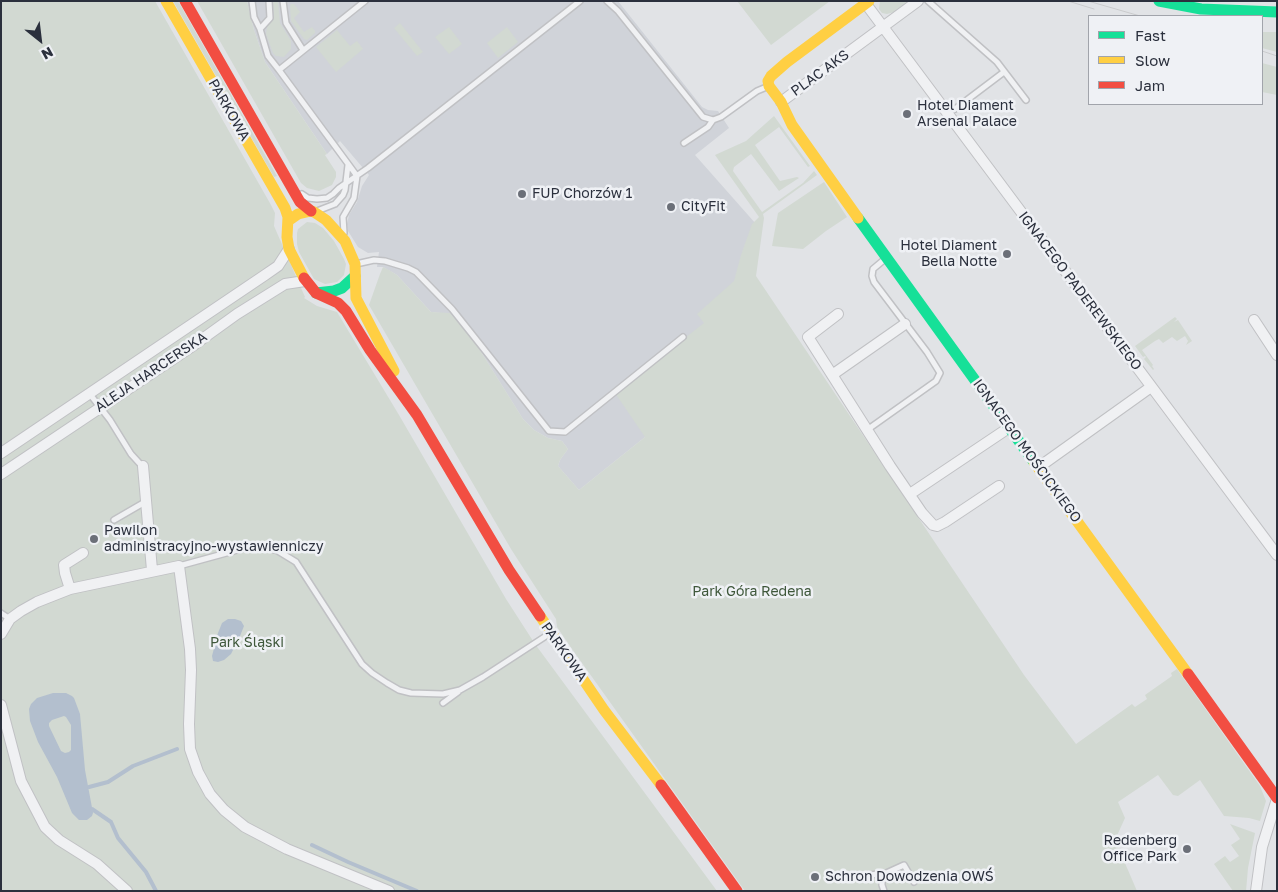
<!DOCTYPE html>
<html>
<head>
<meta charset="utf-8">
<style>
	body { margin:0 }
	#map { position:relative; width:1278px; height:892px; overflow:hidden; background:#e1e3e6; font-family:"Golos Text",sans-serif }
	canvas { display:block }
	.frame { position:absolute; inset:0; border:2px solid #2b303d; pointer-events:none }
	.legend { position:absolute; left:1088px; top:15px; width:175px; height:90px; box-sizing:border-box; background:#eff1f5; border:1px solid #a1a4ab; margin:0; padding:6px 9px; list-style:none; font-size:15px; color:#2b303d }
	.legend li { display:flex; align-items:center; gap:10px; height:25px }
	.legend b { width:25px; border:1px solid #a1a4ab }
	.north { position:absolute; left:15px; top:15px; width:50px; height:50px; -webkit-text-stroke:4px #eff1f5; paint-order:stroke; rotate:151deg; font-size:14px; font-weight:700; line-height:20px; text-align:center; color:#2b303d }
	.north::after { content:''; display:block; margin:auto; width:18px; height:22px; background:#2b303d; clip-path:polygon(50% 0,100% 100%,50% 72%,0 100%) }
</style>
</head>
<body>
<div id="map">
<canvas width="1278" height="892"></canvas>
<div class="frame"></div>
<ul class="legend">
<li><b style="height:6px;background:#16e098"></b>Fast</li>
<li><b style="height:6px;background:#ffcf43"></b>Slow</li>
<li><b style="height:6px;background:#f24e42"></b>Jam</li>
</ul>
<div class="north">N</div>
</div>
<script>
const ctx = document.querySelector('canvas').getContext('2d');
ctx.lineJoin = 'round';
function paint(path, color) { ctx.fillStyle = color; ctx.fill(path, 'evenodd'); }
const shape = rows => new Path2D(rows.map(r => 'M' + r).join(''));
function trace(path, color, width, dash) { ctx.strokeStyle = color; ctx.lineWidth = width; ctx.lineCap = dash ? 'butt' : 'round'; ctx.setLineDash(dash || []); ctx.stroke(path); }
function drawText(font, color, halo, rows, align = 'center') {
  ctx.font = font + ' "Golos Text",sans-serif'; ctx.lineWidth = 5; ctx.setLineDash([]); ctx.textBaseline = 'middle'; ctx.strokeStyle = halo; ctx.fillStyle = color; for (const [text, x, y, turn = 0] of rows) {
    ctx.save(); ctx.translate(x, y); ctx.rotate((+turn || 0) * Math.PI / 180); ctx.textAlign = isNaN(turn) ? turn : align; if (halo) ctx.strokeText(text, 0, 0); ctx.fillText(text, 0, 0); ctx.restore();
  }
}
paint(shape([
	[247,1,618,1,702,107,708,110,718,111,729,128,695,155,756,224,749,264,645,437,579,490,558,466,560,460,568,449,562,441,548,438,534,430,523,419,473,339,450,314,431,312,397,275,383,267,377,267,379,252,368,253,358,247,348,231,347,224,349,215,357,202,362,186,369,175,340,141,327,154,265,62,254,30]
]), '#d0d3d9');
paint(shape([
	[1,1,155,1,271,205,275,213,274,226,305,297,304,298,317,306,337,312,399,415,506,599,535,644,717,891,1,891],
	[173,1,178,1,277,176,274,177],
	[197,1,247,1,254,30,265,62,327,154,325,155,336,172,336,177,332,185,319,191,307,188,301,183],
	[273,1,278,1,280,23,291,41,291,49,284,57,276,56,273,53,266,34,267,27,274,17],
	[737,1,830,1,771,45],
	[880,1,908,1,894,12,887,14,882,13,879,9],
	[291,4,294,4,300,12,294,18,304,32,312,27,315,31,315,33,307,40,304,39,291,21,290,6],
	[400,23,423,52,417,56,394,28],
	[449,27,462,44,449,54,435,37],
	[507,27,518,42,498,58,487,43],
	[337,30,350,46,357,41,363,49,336,72,316,47],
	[1262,32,1277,32,1277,52,1262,48],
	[1262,63,1277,67,1277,95,1262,92],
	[774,116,810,166,808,167,779,127,755,145,780,181,797,177,799,178,779,191,751,154,734,167,733,171,762,212,803,183,814,171,817,175,763,214,764,218,756,276,1024,675,1076,744,1132,704,1135,707,1147,699,1145,695,1172,676,1171,673,1177,669,1260,786,1266,801,1260,821,1249,818,1224,816,1200,780,1178,796,1173,795,1158,775,1118,802,1125,818,1115,840,1137,891,745,891,572,649,557,627,556,619,511,549,369,305,380,274,383,267,389,270,397,275,431,312,450,313,473,339,523,419,534,430,548,438,562,441,568,449,560,460,558,466,579,490,645,437,615,393,704,323,697,314,734,281,741,255,752,224,759,217,715,155,746,141],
	[824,182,847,217,826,231,803,249,772,246,778,213],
	[307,222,315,223,323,228,334,241,344,259,346,264,344,275,337,282,325,284,314,279,299,252,297,244,297,233,298,229],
	[1175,317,1177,319,1174,322,1178,320,1192,341,1186,345,1188,341,1185,336,1177,341,1172,337,1163,343,1159,339,1155,341,1142,350,1153,365,1152,366,1154,369,1153,370,1144,359,1146,357,1145,356,1143,357,1135,346],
	[1230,824,1255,833,1248,868,1246,891,1233,891,1214,864,1225,856,1230,862,1239,856,1231,845,1240,839]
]), '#d2d9d2');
paint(shape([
	[228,619,235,619,241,621,244,626,240,636,231,654,224,660,218,662,213,661,212,656,218,633,222,623],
	[53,693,66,693,72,696,74,698,80,714,85,770,93,813,92,816,87,820,79,820,72,813,57,777,38,742,30,721,29,709,31,704,37,698],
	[64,716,66,717,71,725,71,750,69,752,65,753,61,751,49,726,49,723,52,720]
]), '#b3bfce');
trace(shape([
	[89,787,108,782,133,766,177,749],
	[92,809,111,822,118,838,146,872,156,891],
	[312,845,348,862,417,891]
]), '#b3bfce', 4);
const lane = shape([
	[252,1,254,17,260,29],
	[269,1,270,18,260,29,268,56,279,70],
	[283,1,286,23,303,50],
	[607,1,618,11,703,117,713,120,721,117,757,91,769,86],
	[928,1,997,62,1026,100],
	[955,109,1004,72],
	[684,143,708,127,713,120],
	[302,194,308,198,317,199,327,198,333,194,339,188,368,168,580,1],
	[317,211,335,204,343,195,345,190,348,165],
	[344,233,343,217,354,198,357,176,279,70,365,1],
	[356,264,374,260,385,261,408,268,416,272,452,309,549,431,565,432,683,337],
	[89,393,110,420,131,454,142,466],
	[867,430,936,381,940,373,927,352,874,282,872,276,873,269,885,259],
	[114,520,145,502],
	[179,566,252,546,267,548,278,551,296,562,362,664,372,673,387,683,399,690,411,693,443,694,460,690,483,677,549,634],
	[1,613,10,619],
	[443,703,458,692],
	[871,875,877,874,882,875],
	[884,891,882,885,882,875,904,865,914,882]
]);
const street = shape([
	[866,4,1277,555],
	[781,102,918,1],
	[838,314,808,337,890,466,922,513,933,525,937,526,945,522,999,486],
	[1254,320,1277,355],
	[832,375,905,324],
	[1,453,265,275,278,266,289,249],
	[143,466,152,570],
	[1039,467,1151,387],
	[1,474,194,345,237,314,285,284,305,281],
	[910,494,1010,427],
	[70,589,65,573,64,565,83,553],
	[1,634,10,619,21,611,37,602,70,589,179,566,190,649,191,670,189,724,190,749,198,772,210,794,224,810,245,827,287,849,389,891],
	[1,705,21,781,45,827,59,840,97,864,127,891],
	[1256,891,1262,847,1277,799]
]);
trace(lane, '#c0c1c4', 8);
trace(street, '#c0c1c4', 12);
trace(lane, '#f0f1f3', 5);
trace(street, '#f0f1f3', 10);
trace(shape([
	[1159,1,1201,9,1277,12],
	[858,218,1034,462],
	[316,293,334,291,342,288,355,276]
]), '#16e098', 11);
trace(shape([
	[166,1,285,208,288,217,287,237,289,249,304,278],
	[858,218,792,125,781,102,769,86,768,81,771,76,787,62,869,1],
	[288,221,298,214,311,211,314,212,326,220,345,241,355,264,356,298,394,371],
	[1034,462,1188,674],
	[540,616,604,710,661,785]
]), '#ffcf43', 11);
trace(shape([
	[185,1,300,202,311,211],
	[304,278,316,293,338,303,346,311,370,350,417,415,509,570,540,616],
	[1188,674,1277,798],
	[661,785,737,891]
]), '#f24e42', 11);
trace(shape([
	[1068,1,1094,9],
	[1088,1,1140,16],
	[1262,51,1277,56]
]), '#cacbcd', 1);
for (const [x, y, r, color] of [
	[907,114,5,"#6b6f78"],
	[522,194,5,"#6b6f78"],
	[671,207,5,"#6b6f78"],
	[1007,254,5,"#6b6f78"],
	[94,539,5,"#6b6f78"],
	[1187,849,5,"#6b6f78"],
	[815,877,5,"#6b6f78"]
]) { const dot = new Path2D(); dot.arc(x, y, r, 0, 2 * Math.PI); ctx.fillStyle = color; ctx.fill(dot); trace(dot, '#eff1f5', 2); }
drawText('14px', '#2b303d', '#eff1f5', [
	["PLAC AKS",820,73,-36],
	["PARKOWA",229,110,60],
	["IGNACEGO PADEREWSKIEGO",1080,291,53],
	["ALEJA HARCERSKA",151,372,-34],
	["IGNACEGO MOŚCICKIEGO",1027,451,54],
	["PARKOWA",564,652,55]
]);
drawText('14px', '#2b303d', '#eff1f5', [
	["Hotel Diament",917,106],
	["Arsenal Palace",917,122],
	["FUP Chorzów 1",532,194],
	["CityFit",681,207],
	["Hotel Diament",997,246,"right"],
	["Bella Notte",997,262,"right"],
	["Pawilon",104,531],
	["administracyjno-wystawienniczy",104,547],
	["Redenberg",1177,841,"right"],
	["Office Park",1177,857,"right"],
	["Schron Dowodzenia OWŚ",825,877]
], 'left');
drawText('14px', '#3e573a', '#eff1f5', [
	["Park Góra Redena",752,592],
	["Park Śląski",247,643]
]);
</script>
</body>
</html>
